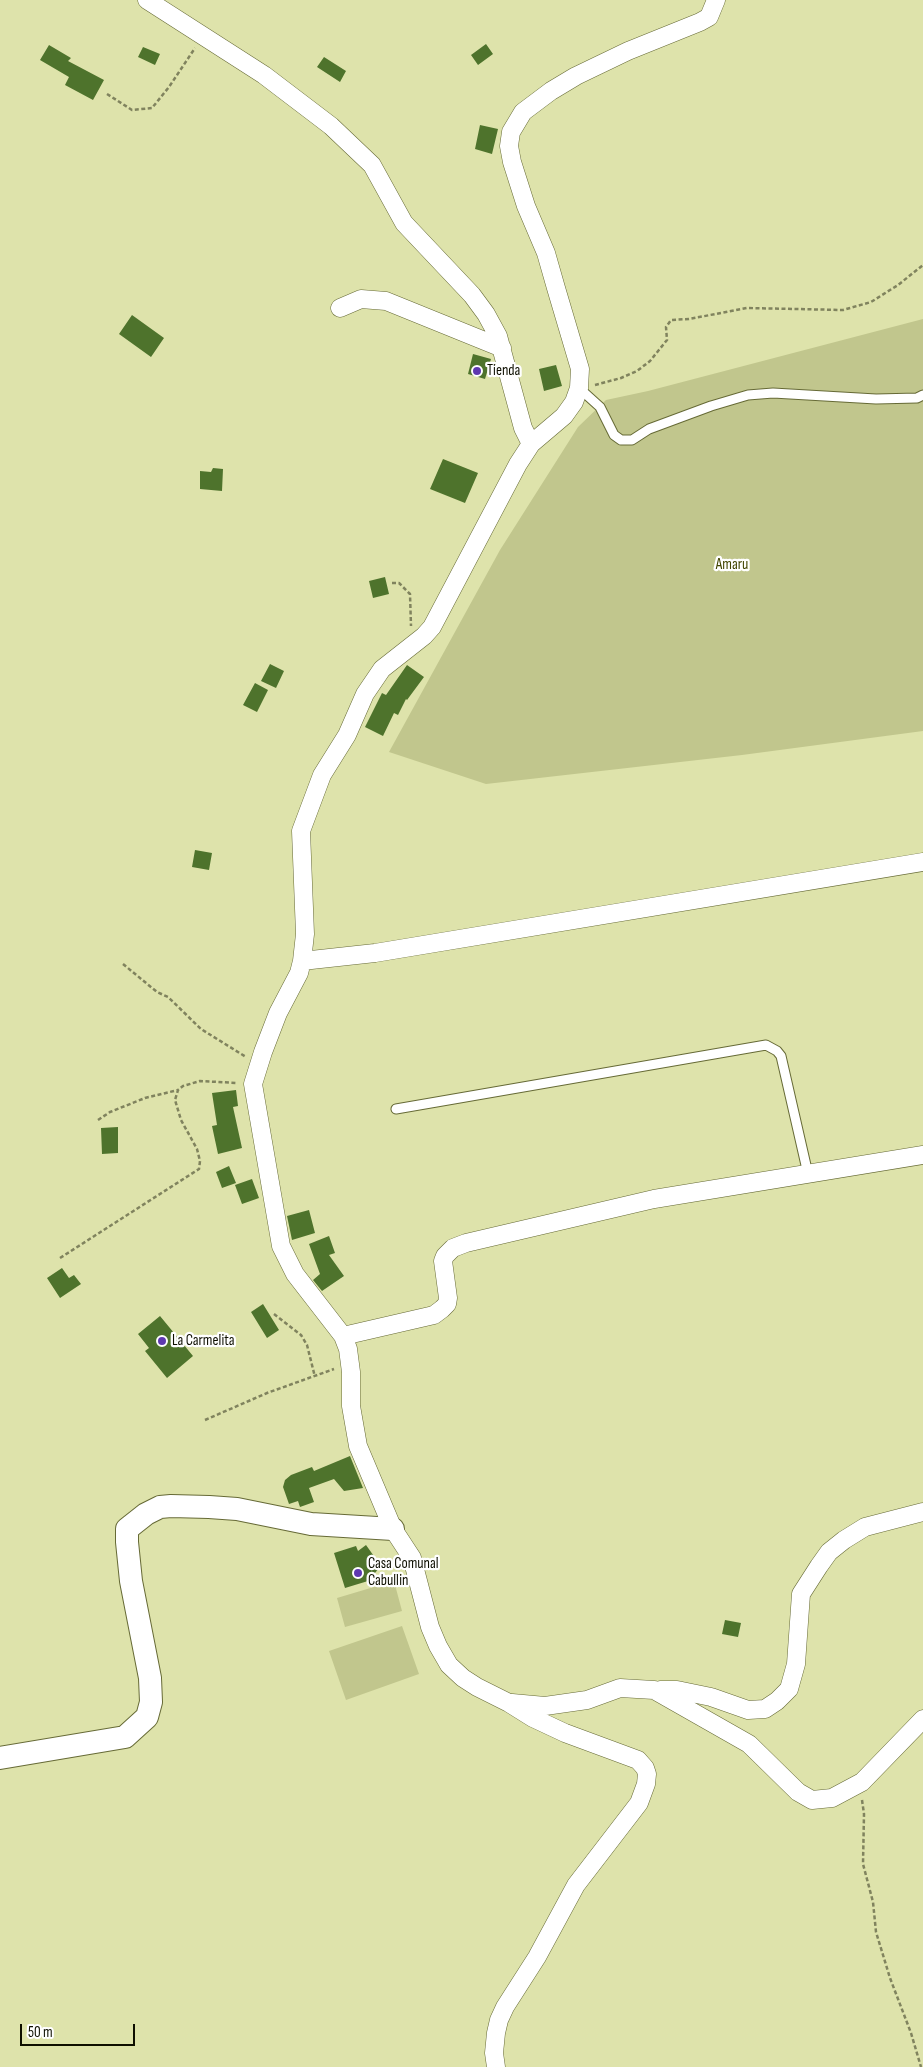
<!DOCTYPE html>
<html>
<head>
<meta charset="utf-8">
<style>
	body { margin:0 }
	#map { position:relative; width:923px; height:2067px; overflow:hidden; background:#dee3ab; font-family:"Sofia Sans Condensed",sans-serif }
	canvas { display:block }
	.scale { position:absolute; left:20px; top:2024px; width:115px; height:22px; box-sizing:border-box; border:2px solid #0e0f00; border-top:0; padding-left:6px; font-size:15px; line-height:18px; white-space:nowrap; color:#0e0f00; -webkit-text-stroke:4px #fff; paint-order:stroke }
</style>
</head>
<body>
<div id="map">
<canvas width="923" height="2067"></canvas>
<div class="scale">50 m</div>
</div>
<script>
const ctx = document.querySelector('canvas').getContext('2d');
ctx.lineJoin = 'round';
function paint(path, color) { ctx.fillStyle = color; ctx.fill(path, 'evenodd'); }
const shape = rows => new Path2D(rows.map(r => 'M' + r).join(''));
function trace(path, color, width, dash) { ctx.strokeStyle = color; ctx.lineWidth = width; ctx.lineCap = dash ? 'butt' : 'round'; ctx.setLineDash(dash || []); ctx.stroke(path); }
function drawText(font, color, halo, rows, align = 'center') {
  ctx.font = font + ' "Sofia Sans Condensed",sans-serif'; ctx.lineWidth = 4.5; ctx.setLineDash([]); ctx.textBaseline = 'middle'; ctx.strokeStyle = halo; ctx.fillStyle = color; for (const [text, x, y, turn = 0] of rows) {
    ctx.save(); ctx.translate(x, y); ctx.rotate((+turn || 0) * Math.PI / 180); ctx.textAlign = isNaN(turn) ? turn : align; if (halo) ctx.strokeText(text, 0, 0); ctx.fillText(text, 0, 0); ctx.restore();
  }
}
paint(shape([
	[923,319,923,731,742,755,486,784,389,752,500,550,578,427,606,400,648,391],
	[394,1581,402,1611,345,1627,337,1598],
	[402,1626,419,1674,346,1700,329,1651]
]), '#c1c68d');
paint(shape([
	[486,44,493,54,478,65,471,55],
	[49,45,71,58,68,61,104,80,93,100,65,85,69,77,40,60],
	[143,47,160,54,155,65,138,57],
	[324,57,346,71,340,82,317,67],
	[480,125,498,129,492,154,475,149],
	[132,315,164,338,151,357,119,334],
	[473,354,491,359,485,379,468,374],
	[556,365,562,386,544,391,539,369],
	[443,459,478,473,465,503,430,489],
	[213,468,223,469,222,491,200,489,200,471,211,472],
	[385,577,389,594,373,598,369,581],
	[270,664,284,671,276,688,261,681],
	[407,665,424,677,407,700,406,699,398,715,394,713,383,736,365,727,382,693,386,695],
	[255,683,268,690,257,712,243,705],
	[195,850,212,853,209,870,192,867],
	[236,1090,238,1106,233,1107,242,1148,218,1154,212,1126,217,1125,212,1093],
	[118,1127,118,1153,102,1154,101,1128],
	[229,1166,236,1183,222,1188,216,1172],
	[252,1179,259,1198,242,1204,235,1185],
	[309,1210,315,1233,292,1240,287,1216],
	[329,1236,335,1253,329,1255,344,1276,322,1291,313,1280,320,1274,309,1244],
	[62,1268,69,1278,74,1275,81,1284,60,1298,47,1278],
	[263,1304,279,1330,267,1338,251,1312],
	[160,1316,193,1356,167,1378,145,1351,149,1348,138,1334],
	[350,1456,363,1488,344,1491,334,1479,309,1488,314,1502,300,1507,298,1501,289,1504,283,1487,285,1480,291,1475,312,1467,314,1471],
	[366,1545,381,1566,368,1581,345,1588,334,1553,356,1546,358,1551],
	[725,1620,741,1623,738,1637,722,1634]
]), '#4e732c');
const service = shape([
	[579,388,600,407,614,435,621,440,632,440,649,429,711,406,748,395,773,393,876,399,917,398,923,395],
	[396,1109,766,1045,777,1051,781,1056,808,1174]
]);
const minor = shape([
	[147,0,264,75,331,126,372,165,404,223,472,295,486,314,498,336,523,428,531,444],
	[340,308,361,299,386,301,502,348],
	[302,961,375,953,923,862],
	[343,1336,434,1315,442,1309,447,1304,448,1298,443,1261,445,1256,453,1248,466,1243,654,1199,923,1155],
	[660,1690,677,1690,711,1697,748,1710,765,1709,777,1701,789,1689,796,1664,801,1594,819,1566,829,1552,844,1540,865,1527,923,1512],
	[512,1703,545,1706,587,1700,620,1688,654,1690,749,1744,798,1792,812,1800,832,1798,862,1782,923,1719],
	[496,2067,494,2053,496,2033,499,2020,505,2007,537,1957,576,1885,639,1803,646,1784,647,1774,645,1768,638,1760,565,1733,533,1718,509,1703,477,1687,463,1678,449,1665,438,1646,430,1627,412,1558,393,1529,358,1446,351,1406,351,1372,348,1349,343,1336,295,1274,281,1246,253,1084,263,1052,278,1013,299,973,302,961,305,934,301,831,322,775,347,735,365,694,382,669,424,636,432,627,518,464,531,444,564,416,574,402,579,388,580,369,556,288,546,253,526,206,512,162,509,146,511,132,523,112,551,91,576,76,628,51,700,22,709,17,716,0]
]);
const tertiary = shape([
	[0,1758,125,1737,147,1717,151,1702,150,1678,131,1581,127,1542,127,1529,146,1514,160,1507,171,1506,209,1507,237,1509,311,1524,393,1529]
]);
trace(service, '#666a36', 11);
trace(minor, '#666a36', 19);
trace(tertiary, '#666a36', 24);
trace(shape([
	[107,94,132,110,152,108,169,87,195,48],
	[595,385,621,378,637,371,650,361,667,340,666,327,671,320,689,319,747,308,843,310,871,302,898,285,923,265],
	[392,583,399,583,410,594,411,626],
	[123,964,157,992,168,997,201,1029,246,1057],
	[98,1120,110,1112,145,1098,178,1090],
	[60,1258,199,1169,200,1161,197,1149,181,1120,175,1100,178,1090,183,1086,200,1081,237,1083],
	[274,1314,301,1335,307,1345,315,1377],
	[205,1420,267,1393,334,1369],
	[862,1800,864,1814,863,1864,873,1902,876,1932,890,1978,911,2033,921,2067]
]), '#80835e', 2.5, [4, 2.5]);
trace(service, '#fff', 9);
trace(minor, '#fff', 18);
trace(tertiary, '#fff', 22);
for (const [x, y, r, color] of [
	[477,371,5,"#5e38b0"],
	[162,1341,5,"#5e38b0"],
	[358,1573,5,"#5e38b0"]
]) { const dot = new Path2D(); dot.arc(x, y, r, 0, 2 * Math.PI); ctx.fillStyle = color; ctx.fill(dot); trace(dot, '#fff', 2); }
drawText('15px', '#0e0f00', '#fff', [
	["Tienda",487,371],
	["La Carmelita",172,1341],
	["Casa Comunal",368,1564],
	["Cabullin",368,1581]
], 'left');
drawText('15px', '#424500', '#fff', [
	["Amaru",732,565]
]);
</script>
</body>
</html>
